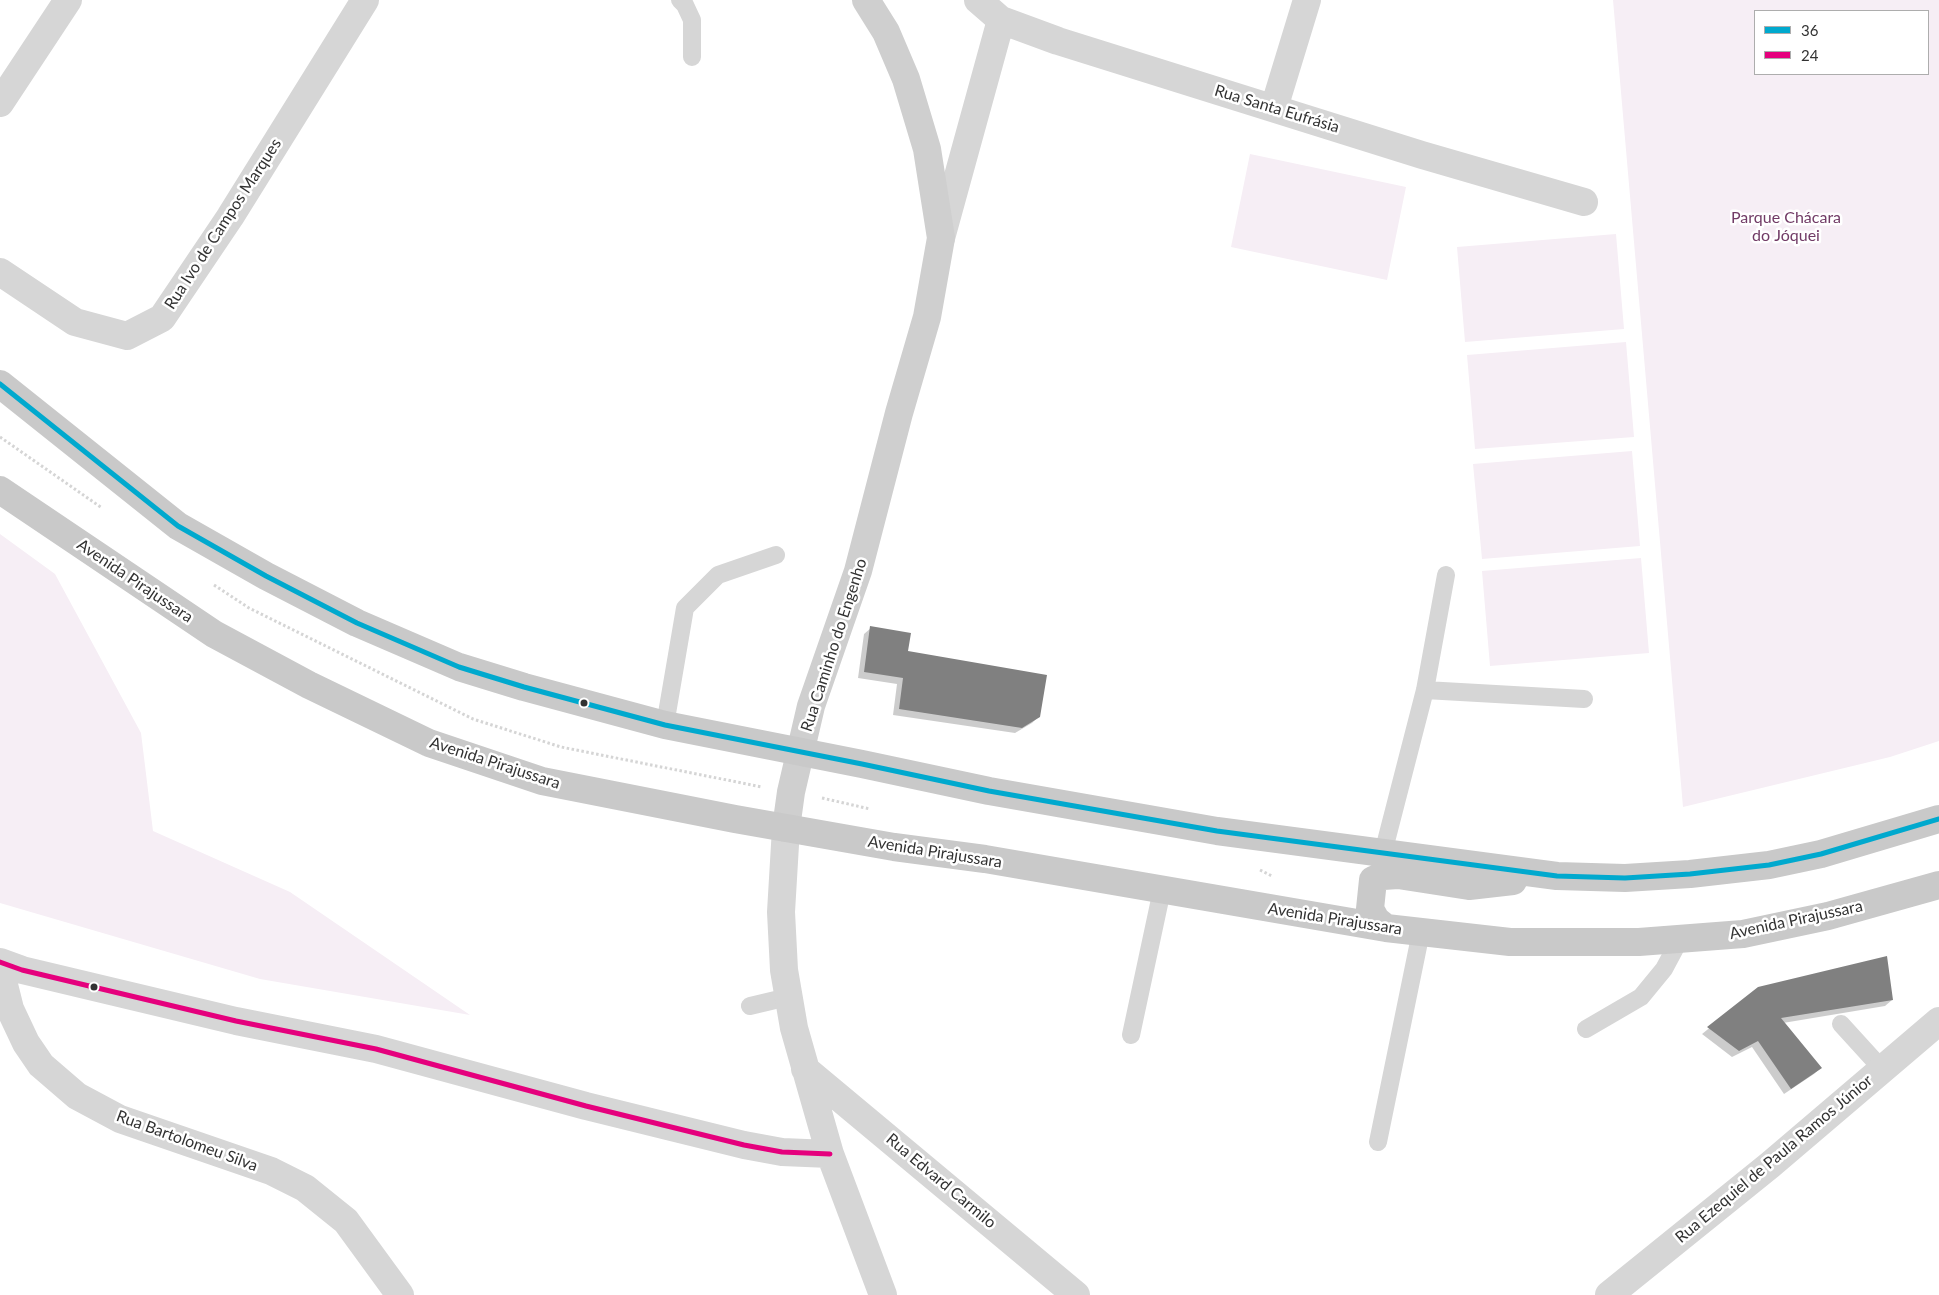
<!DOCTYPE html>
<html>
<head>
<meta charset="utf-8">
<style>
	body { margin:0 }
	#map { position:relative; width:1939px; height:1295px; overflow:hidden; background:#fff; font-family:Lato,sans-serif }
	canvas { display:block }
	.legend { position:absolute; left:1754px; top:10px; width:175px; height:65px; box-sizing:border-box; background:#fff; border:1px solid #adadad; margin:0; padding:6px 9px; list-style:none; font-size:15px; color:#323232 }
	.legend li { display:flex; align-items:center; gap:10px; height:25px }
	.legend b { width:25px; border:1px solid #adadad }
</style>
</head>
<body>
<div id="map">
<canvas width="1939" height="1295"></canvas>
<ul class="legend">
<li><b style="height:6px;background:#00a9ce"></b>36</li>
<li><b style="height:6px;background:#e5007d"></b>24</li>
</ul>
</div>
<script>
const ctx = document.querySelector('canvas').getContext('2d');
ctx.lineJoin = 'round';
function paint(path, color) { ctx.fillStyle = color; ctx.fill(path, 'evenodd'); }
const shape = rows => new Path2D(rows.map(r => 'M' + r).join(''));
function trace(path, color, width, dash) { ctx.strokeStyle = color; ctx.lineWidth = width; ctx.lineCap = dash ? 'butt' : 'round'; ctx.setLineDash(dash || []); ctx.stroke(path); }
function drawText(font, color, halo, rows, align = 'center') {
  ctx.font = font + ' Lato,sans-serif'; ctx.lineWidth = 5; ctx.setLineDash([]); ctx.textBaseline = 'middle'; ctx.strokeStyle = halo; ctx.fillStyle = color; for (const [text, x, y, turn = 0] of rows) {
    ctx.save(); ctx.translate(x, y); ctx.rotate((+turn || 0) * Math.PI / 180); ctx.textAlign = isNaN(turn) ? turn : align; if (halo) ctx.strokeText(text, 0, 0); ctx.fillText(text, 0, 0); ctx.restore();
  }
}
paint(shape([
	[1613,0,1939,0,1939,741,1890,757,1683,807],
	[1755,11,1928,11,1928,74,1755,74],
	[1250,154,1406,187,1387,280,1231,247],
	[1616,234,1624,329,1465,342,1457,247],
	[1626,342,1634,437,1475,449,1467,355],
	[1632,451,1640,546,1482,559,1473,464],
	[0,534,55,574,141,733,153,831,290,892,470,1015,260,979,0,903],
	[1641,558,1649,653,1490,666,1482,571]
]), '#f6eef5');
paint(shape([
	[871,628,906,652,1039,716,1032,723,1015,733,893,715,897,684,858,678,864,634],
	[1759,988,1892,1000,1885,1006,1783,1023,1820,1068,1814,1074,1784,1094,1752,1047,1732,1057,1702,1034]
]), '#0003');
paint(shape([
	[870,626,911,633,908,651,1047,675,1040,717,1022,728,899,709,903,678,864,672],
	[1887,956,1893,1000,1781,1018,1822,1068,1791,1089,1758,1041,1739,1051,1707,1027,1758,987]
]), '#808080');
trace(shape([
	[0,437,102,508],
	[214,585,249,608,473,719,561,747,762,787],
	[822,798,870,809],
	[1260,870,1272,876]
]), '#d5d5d5', 3, [2.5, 2.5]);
trace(shape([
	[680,0,685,5,692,20,692,57],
	[1425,690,1584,699],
	[665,725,685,608,718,575,776,555],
	[1383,853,1425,690,1446,575],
	[750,1006,788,997],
	[1841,1024,1882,1069],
	[1586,1029,1641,997,1664,969,1680,939],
	[1131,1035,1162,890],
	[1378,1142,1421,932]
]), '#d6d6d6', 18);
trace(shape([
	[978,0,1001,20,1058,41,1422,155,1584,202],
	[0,103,68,0],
	[1274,108,1307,0],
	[941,238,1001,20],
	[0,272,75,322,127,336,162,318,230,217,365,0],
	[786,828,781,912,784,970,794,1028,830,1154,883,1295],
	[0,962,22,970,236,1021,376,1049,586,1106,744,1145,782,1152,830,1154],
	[0,969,10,1009,26,1043,41,1065,77,1096,120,1119,271,1171,305,1188,346,1221,400,1295],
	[805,1069,1076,1295],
	[1609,1295,1770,1165,1939,1021]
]), '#d6d6d6', 28);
trace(shape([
	[786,828,791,792,811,706,858,571,899,413,927,317,941,238,927,149,906,79,886,32,866,0]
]), '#cfcfcf', 28);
trace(shape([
	[0,384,178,526,266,576,357,623,459,667,524,687,665,725,862,764,989,791,1217,831,1557,876,1625,878,1690,874,1769,865,1821,854,1939,819],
	[0,490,214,634,309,685,429,743,542,781,735,819,894,847,985,859,1386,928,1510,942,1639,942,1743,934,1828,916,1939,885],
	[1386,928,1376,920,1370,909,1373,880,1383,876,1398,875,1469,886,1513,881]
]), '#c9c9c9', 28);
trace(shape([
	[0,384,178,526,266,576,357,623,459,667,524,687,665,725,862,764,989,791,1217,831,1557,876,1625,878,1690,874,1769,865,1821,854,1939,819]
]), '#00a9ce', 5);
trace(shape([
	[0,962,22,970,236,1021,376,1049,586,1106,744,1145,782,1152,830,1154]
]), '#e5007d', 5);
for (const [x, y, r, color] of [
	[584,703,4.5,"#323232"],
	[94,987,4.5,"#323232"]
]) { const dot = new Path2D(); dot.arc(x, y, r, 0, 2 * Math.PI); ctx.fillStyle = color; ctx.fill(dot); trace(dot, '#fff', 2); }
drawText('16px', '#323232', '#fff', [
	["Rua Santa Eufrásia",1277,109,17],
	["Rua Ivo de Campos Marques",223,224,-57],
	["Avenida Pirajussara",135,581,34],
	["Rua Caminho do Engenho",834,645,-72],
	["Avenida Pirajussara",495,763,18],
	["Avenida Pirajussara",935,852,9],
	["Avenida Pirajussara",1335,919,9],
	["Avenida Pirajussara",1796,920,-12],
	["Rua Bartolomeu Silva",187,1141,20],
	["Rua Ezequiel de Paula Ramos Júnior",1774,1159,-40],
	["Rua Edvard Carmilo",941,1181,40]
]);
drawText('16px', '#713b66', '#fff', [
	["Parque Chácara",1786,218],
	["do Jóquei",1786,236]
]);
</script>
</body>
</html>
